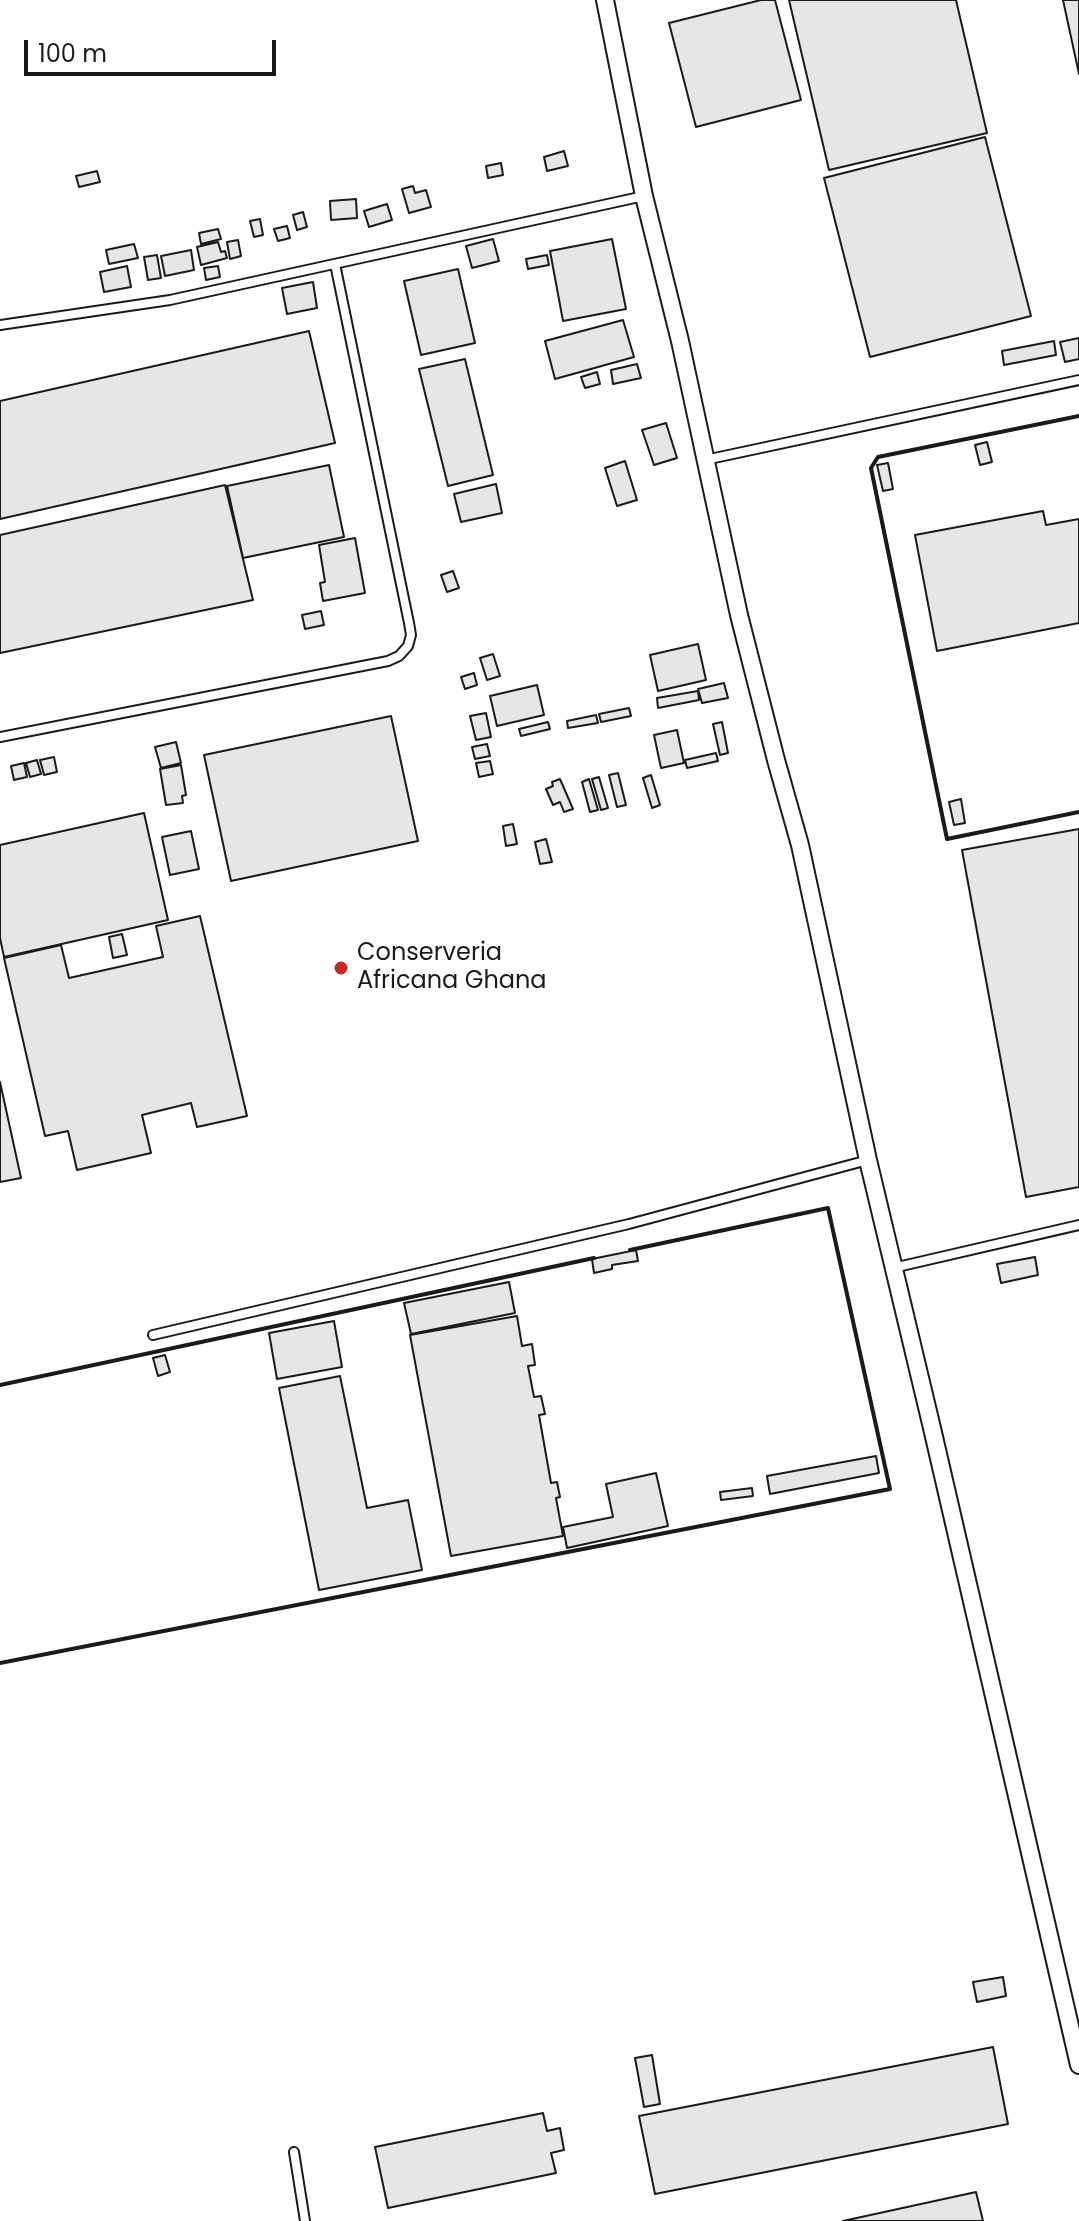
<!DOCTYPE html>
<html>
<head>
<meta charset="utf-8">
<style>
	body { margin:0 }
	#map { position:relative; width:1079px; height:2221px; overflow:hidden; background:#fff; font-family:Poppins,sans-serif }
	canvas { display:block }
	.scale { position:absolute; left:24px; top:40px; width:252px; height:36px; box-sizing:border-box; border:4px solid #1a1a1a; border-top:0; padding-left:10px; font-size:24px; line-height:28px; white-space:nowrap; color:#1a1a1a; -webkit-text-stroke:6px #fff; paint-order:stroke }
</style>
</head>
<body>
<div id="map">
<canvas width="1079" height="2221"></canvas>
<div class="scale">100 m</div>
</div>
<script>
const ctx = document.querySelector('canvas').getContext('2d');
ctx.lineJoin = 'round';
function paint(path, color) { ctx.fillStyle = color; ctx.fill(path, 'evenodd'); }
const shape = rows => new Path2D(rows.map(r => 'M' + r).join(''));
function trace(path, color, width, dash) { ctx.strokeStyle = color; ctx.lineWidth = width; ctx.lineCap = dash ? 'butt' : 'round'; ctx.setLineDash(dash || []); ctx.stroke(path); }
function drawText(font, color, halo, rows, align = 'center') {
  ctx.font = font + ' Poppins,sans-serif'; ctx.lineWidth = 6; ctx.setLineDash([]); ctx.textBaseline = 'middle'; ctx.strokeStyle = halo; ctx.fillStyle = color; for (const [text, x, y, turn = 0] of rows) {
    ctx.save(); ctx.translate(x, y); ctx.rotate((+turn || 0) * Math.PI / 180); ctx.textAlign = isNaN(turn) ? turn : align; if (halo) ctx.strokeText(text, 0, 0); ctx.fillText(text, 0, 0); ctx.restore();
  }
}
const building = shape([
	[761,0,775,0,801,100,696,127,669,23,761,0],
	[789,0,956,0,987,133,829,170,789,0],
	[1063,0,1079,0,1079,74,1063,0],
	[985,137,1031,316,870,357,824,178,985,137],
	[564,151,568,166,547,171,544,157,564,151],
	[501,163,503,175,488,178,486,166,501,163],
	[97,171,100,182,79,187,76,176,97,171],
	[413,186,415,193,426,190,431,207,409,213,402,189,413,186],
	[356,199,357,218,331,220,330,201,356,199],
	[387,204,392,220,369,227,364,211,387,204],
	[303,212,307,227,297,230,293,215,303,212],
	[260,219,263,235,254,237,250,221,260,219],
	[287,226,290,238,278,241,274,229,287,226],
	[218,229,221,239,201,244,199,233,218,229],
	[493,239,499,261,472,268,466,246,493,239],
	[612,239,626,309,563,321,550,251,612,239],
	[238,240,241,256,230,259,227,242,238,240],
	[218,242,221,252,225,251,227,258,201,265,197,247,218,242],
	[134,244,138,258,109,264,106,250,134,244],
	[191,250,194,270,165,276,161,256,191,250],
	[157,255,161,278,148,280,144,257,157,255],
	[547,255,549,265,528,269,526,259,547,255],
	[127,266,131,287,104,292,100,272,127,266],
	[218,266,220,277,206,280,204,268,218,266],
	[458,269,475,343,421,355,404,281,458,269],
	[313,282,317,308,287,314,282,288,313,282],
	[623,320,634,357,555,379,545,341,623,320],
	[309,331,335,443,0,519,0,401,309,331],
	[1079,338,1079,359,1065,362,1060,342,1079,338],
	[1054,341,1056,355,1004,365,1002,351,1054,341],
	[465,359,493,475,448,486,419,369,465,359],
	[637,364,641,378,613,384,611,370,637,364],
	[597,372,600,384,585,388,581,377,597,372],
	[666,423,677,458,654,465,642,430,666,423],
	[987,442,992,462,980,465,975,445,987,442],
	[625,461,637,500,617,506,605,468,625,461],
	[888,463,893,489,883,491,877,465,888,463],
	[329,465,344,537,243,558,227,486,329,465],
	[496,484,502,513,461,522,454,494,496,484],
	[225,485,253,600,0,653,0,535,225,485],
	[1043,511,1046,525,1079,519,1079,623,937,651,915,535,1043,511],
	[355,538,365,593,323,601,320,583,325,582,319,545,355,538],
	[453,571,459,588,447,592,441,575,453,571],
	[321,611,324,625,305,629,302,615,321,611],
	[698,644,706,680,658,691,650,655,698,644],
	[493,654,500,676,487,680,480,658,493,654],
	[474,673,477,685,465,689,461,677,474,673],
	[724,683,728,698,702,703,698,689,724,683],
	[537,685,544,715,497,726,490,696,537,685],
	[698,691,699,700,658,708,657,698,698,691],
	[629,708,631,716,601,722,599,714,629,708],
	[486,713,491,737,476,740,470,716,486,713],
	[596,715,598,723,568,728,567,721,596,715],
	[391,716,418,841,231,881,204,755,391,716],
	[548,722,550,729,521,736,519,729,548,722],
	[722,722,728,753,720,755,713,724,722,722],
	[677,730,684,763,661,768,654,735,677,730],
	[176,742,181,763,161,768,155,747,176,742],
	[487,744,490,756,475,759,472,747,487,744],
	[716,753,718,761,687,768,685,760,716,753],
	[54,757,57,772,44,775,40,760,54,757],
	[37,760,41,774,30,777,26,763,37,760],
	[490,761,493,774,479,777,476,763,490,761],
	[24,763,27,777,14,780,11,766,24,763],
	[181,765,186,795,182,796,183,803,166,805,160,769,181,765],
	[618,773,626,805,617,807,609,775,618,773],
	[651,775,660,805,652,808,643,778,651,775],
	[599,777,608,808,601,810,592,779,599,777],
	[560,779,573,809,564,812,560,802,553,805,546,789,553,786,552,782,560,779],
	[589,779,598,810,590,812,582,782,589,779],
	[961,799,965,823,954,825,949,802,961,799],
	[144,813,168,920,4,957,0,938,0,845,144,813],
	[513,824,517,844,506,846,503,826,513,824],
	[1079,829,1079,1187,1026,1197,962,850,1079,829],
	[191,831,199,869,170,875,162,837,191,831],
	[546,839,552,862,540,864,535,842,546,839],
	[200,916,247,1116,197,1127,191,1103,142,1115,151,1153,77,1170,68,1131,45,1136,4,958,61,945,69,978,163,957,156,926,200,916],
	[122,934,127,955,113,958,109,937,122,934],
	[0,1082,21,1178,0,1182,0,1082],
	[636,1250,638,1261,612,1265,612,1269,594,1273,592,1259,636,1250],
	[1035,1257,1038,1275,1001,1283,997,1264,1035,1257],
	[509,1282,515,1313,411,1334,404,1303,509,1282],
	[517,1316,522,1346,532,1344,535,1365,528,1366,534,1397,541,1396,545,1414,539,1415,551,1483,557,1482,560,1497,556,1498,563,1536,451,1556,410,1335,517,1316],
	[334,1321,342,1367,277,1379,269,1333,334,1321],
	[165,1355,170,1372,158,1376,153,1358,165,1355],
	[340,1376,367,1508,408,1500,422,1570,319,1590,279,1388,340,1376],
	[876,1456,879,1473,770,1494,767,1476,876,1456],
	[656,1473,668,1526,567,1548,563,1527,613,1517,606,1484,656,1473],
	[752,1488,753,1496,721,1500,720,1492,752,1488],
	[1003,1977,1006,1996,977,2002,973,1982,1003,1977],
	[993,2047,1008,2124,655,2194,639,2116,993,2047],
	[652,2055,660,2104,644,2107,635,2058,652,2055],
	[543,2113,547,2131,560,2128,564,2150,551,2153,556,2173,388,2208,375,2147,543,2113],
	[976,2192,983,2221,843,2221,976,2192]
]);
paint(building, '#e6e6e6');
trace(building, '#1a1a1a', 2);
const service = shape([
	[0,325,170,300,644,196],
	[705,460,1079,380],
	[0,737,388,661,399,656,408,646,411,635,409,623,335,264],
	[893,1268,1079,1225],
	[153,1335,629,1224,868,1160],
	[294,2152,305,2221]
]);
const minor = shape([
	[605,0,644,196,680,341,739,615,776,760,800,845,868,1160,932,1428,1079,2065]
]);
trace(service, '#1a1a1a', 12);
trace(minor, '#1a1a1a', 20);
trace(service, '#fff', 8);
trace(minor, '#fff', 16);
trace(shape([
	[1079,416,878,457,871,468,947,839,1079,812],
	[0,1385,594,1258],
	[0,1663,890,1489,828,1208,630,1250]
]), '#1a1a1a', 4);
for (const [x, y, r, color] of [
	[341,968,8,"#c62828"]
]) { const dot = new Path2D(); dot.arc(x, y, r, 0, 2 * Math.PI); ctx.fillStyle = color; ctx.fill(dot); trace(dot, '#fff', 3); }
drawText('24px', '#1a1a1a', '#fff', [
	["Conserveria",357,954],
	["Africana Ghana",357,982]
], 'left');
</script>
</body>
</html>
